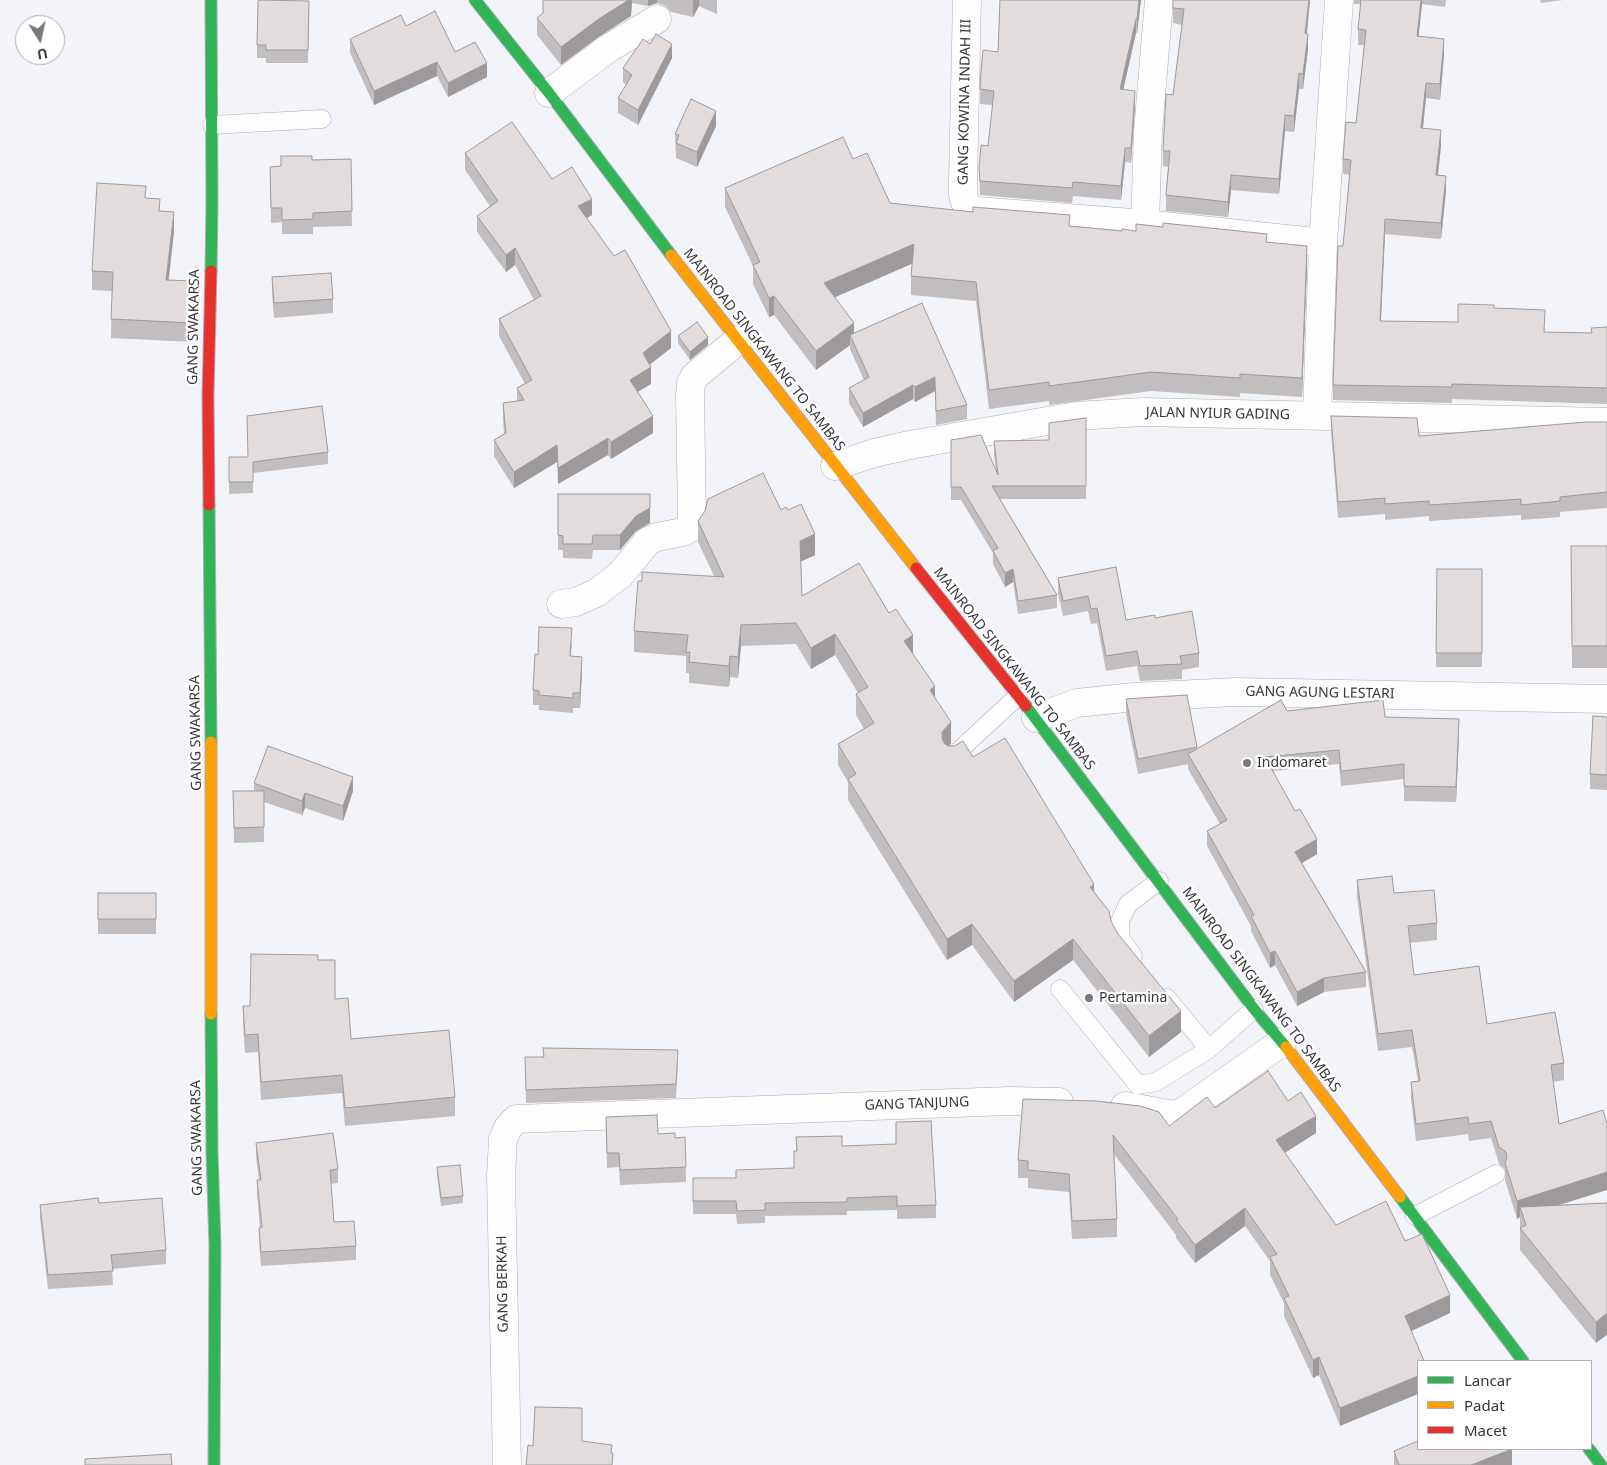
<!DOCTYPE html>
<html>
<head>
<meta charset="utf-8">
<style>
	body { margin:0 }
	#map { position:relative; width:1607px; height:1465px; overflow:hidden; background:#f2f4fa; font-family:"Noto Sans",sans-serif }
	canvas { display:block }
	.legend { position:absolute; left:1417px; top:1360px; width:175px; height:90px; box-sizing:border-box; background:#fff; border:1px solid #afafb1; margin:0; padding:6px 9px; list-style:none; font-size:15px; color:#36373b }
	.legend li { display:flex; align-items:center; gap:10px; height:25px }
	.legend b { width:25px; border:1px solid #afafb1 }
	.north { position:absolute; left:15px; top:15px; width:50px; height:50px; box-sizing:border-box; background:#fff; border:1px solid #afafb1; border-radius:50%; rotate:170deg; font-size:14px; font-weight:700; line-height:20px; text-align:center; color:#36373b }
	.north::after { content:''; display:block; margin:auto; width:18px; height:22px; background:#78797e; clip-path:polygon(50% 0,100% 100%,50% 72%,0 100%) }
</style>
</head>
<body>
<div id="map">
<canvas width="1607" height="1465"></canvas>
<ul class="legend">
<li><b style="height:6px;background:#30b455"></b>Lancar</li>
<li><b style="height:6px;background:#ff9f0a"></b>Padat</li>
<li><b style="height:6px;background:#e5322d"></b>Macet</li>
</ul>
<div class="north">U</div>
</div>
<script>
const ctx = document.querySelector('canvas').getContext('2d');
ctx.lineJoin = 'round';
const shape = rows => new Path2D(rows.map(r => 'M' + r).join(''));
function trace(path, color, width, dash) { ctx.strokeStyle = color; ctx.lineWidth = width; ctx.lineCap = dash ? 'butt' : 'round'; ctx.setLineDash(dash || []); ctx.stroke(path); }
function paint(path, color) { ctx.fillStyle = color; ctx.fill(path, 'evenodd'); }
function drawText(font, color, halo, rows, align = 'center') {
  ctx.font = font + ' "Noto Sans",sans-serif'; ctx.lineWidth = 4.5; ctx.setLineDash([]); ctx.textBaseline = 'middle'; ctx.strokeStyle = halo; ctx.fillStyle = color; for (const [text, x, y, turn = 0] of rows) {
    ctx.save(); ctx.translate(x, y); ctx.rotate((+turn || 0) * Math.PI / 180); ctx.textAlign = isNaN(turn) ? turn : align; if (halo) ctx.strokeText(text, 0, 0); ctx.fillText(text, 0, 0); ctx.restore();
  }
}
const lane = shape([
	[212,125,322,119],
	[952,757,1018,696],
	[1133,956,1120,937,1120,921,1128,904,1159,881],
	[1060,989,1138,1085,1156,1082,1209,1049],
	[1167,998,1209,1049,1254,1009],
	[1415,1216,1496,1174]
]);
const street = shape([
	[967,0,963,181,963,195,965,202,970,208,977,211,1145,224,1323,243],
	[549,93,609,48,657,19],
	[1145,224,1148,132,1159,0],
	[1317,415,1323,243,1339,0],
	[835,466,874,453,910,445,1076,416,1142,412,1607,422],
	[561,604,576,602,596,593,620,575,648,541,657,537,683,532,690,528,692,521,690,395,691,383,695,376,737,341],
	[1036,718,1077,703,1134,697,1236,692,1607,699],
	[1125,1106,1174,1115,1184,1111,1282,1042],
	[507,1465,501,1176,503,1139,508,1128,516,1119,1009,1101,1059,1102]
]);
const fast = shape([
	[475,0,549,93,671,255],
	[211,271,212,204,211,0],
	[209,505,211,742],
	[1026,706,1254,1009,1286,1047],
	[211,1014,212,1152,215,1245,214,1465],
	[1400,1197,1523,1361],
	[1589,1449,1601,1465]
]);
const slow = shape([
	[671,255,916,568],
	[211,1014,211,742],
	[1286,1047,1400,1197]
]);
const jam = shape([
	[209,505,208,395,211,271],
	[916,568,1026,706]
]);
trace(lane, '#adafb3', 19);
trace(street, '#adafb3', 29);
trace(fast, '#adafb3', 13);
trace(slow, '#adafb3', 13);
trace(jam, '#adafb3', 13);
trace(lane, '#fdfdfe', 18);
trace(street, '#fdfdfe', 28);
trace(fast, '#30b455', 11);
trace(slow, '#ff9f0a', 11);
trace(jam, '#e5322d', 11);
paint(shape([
	[543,0,717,0,717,14,699,6,693,17,671,12,665,6,657,3,648,6,632,3,631,16,600,36,561,65,537,35,537,18,543,13],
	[1000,0,1141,0,1137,33,1136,33,1123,90,1135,106,1131,163,1125,162,1121,200,1073,196,1072,203,980,195,979,168,988,146,993,105,980,104,981,71,998,52],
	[1173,0,1310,0,1307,34,1308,49,1303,89,1299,89,1294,132,1285,131,1279,194,1231,190,1228,217,1166,211,1166,195,1168,167,1163,166,1163,151,1173,95,1182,25,1173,23],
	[1354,0,1446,0,1445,7,1422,4,1418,37,1444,55,1440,100,1426,98,1423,128,1441,146,1438,175,1446,191,1441,239,1385,234,1381,321,1458,322,1494,308,1545,332,1591,333,1607,327,1607,404,1452,399,1452,403,1333,400,1333,385,1343,246,1350,175,1343,174,1343,159,1356,123,1364,45,1358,45,1358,29,1361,4,1354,4],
	[1540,0,1563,0,1541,3],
	[281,1,309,1,308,63,266,63,266,58,257,58,257,45],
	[406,26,455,52,487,77,448,97,437,76,374,105,350,53,350,39],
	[650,44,672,58,638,125,618,113,618,98,626,85,623,82,623,68],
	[716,126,697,167,676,158,675,134],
	[465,153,552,179,592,215,587,218,671,348,650,364,651,384,638,392,653,433,611,459,608,455,558,484,557,462,514,488,494,456,494,440,504,434,503,419,503,403,517,401,517,388,525,384,499,336,499,319,534,300,515,265,506,272,477,232,477,216,490,206,465,170],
	[351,159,352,226,313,227,313,234,282,234,282,222,271,223,270,167,281,166,312,160],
	[853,159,890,203,1070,226,1267,242,1307,265,1302,397,1240,393,1240,397,1151,391,1049,405,1049,401,989,409,976,301,911,295,911,276,912,263,834,297,854,333,967,405,967,419,936,425,935,391,915,402,913,399,863,427,849,403,849,388,864,380,850,349,850,345,816,370,774,315,769,317,753,284,753,266,725,207,725,188],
	[146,198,160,211,174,231,169,280,194,300,193,342,111,338,112,291,92,290,92,271],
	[272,277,333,299,333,313,274,318,272,292],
	[678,336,708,345,690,360,678,343],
	[1331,416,1419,436,1607,422,1607,508,1560,512,1560,517,1521,520,1521,515,1429,521,1429,516,1385,520,1385,514,1338,518,1331,432],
	[1086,418,1086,499,1000,499,1057,595,1057,608,1018,614,1013,582,1005,587,993,564,993,553,961,500,951,500,951,440,996,470,994,455,994,441,1049,440],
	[328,452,328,464,253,473,253,493,229,494,229,457,248,457],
	[558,494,650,509,650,523,636,531,620,550,593,550,592,559,563,558,563,550,558,550],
	[781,510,815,555,801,561,802,596,913,655,935,697,951,743,949,746,973,757,1094,891,1118,934,1181,1032,1149,1057,1073,960,1014,1002,972,945,947,960,848,800,848,782,838,765,838,744,864,729,856,715,856,694,858,693,835,655,811,669,796,644,741,646,738,678,730,677,729,687,689,683,689,673,686,673,686,656,634,652,634,631,714,576,698,542,698,521],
	[1571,546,1607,546,1607,668,1572,668],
	[1437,569,1482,569,1482,667,1436,667],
	[1058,578,1126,620,1155,618,1199,653,1199,667,1182,670,1182,679,1140,681,1137,666,1106,671,1097,623,1091,624,1088,611,1063,616,1058,593],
	[572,643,571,656,582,672,580,708,573,708,573,713,539,710,539,705,533,705,533,690,538,655],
	[1126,699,1197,747,1197,749,1287,711,1385,717,1459,734,1456,802,1404,801,1404,779,1341,786,1339,764,1273,771,1317,854,1302,863,1366,972,1366,987,1324,992,1297,1006,1275,965,1270,968,1251,931,1251,926,1207,846,1207,831,1220,824,1188,769,1188,764,1138,774,1126,714],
	[1607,717,1607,790,1590,789,1590,774],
	[254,783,353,791,343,821,305,808,302,815,264,802,264,842,234,843,233,791,254,791],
	[1357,880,1394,893,1437,923,1437,940,1410,943,1414,975,1487,1024,1564,1063,1564,1080,1553,1082,1559,1205,1607,1203,1596,1343,1520,1250,1520,1217,1517,1219,1505,1180,1505,1169,1499,1164,1491,1138,1469,1141,1468,1134,1416,1141,1411,1099,1411,1082,1418,1081,1412,1047,1378,1051,1357,897],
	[98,893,156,893,156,934,98,934],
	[318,960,351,1039,455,1097,455,1116,345,1126,342,1093,261,1100,258,1052,245,1053,243,1024,243,1006,250,1006],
	[543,1048,678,1063,676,1098,526,1103,525,1057,543,1057],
	[1023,1099,1169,1126,1215,1108,1288,1101,1316,1133,1285,1153,1336,1225,1405,1241,1450,1313,1411,1331,1340,1426,1319,1375,1313,1378,1284,1316,1284,1303,1270,1275,1270,1261,1245,1226,1195,1263,1176,1238,1176,1235,1114,1154,1117,1219,1117,1237,1072,1239,1069,1192,1028,1188,1028,1178,1018,1178,1018,1160],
	[606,1131,658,1134,675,1138,685,1137,686,1182,620,1185,619,1167,607,1168],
	[796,1137,842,1146,936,1205,936,1218,897,1219,897,1210,847,1211,847,1215,765,1216,765,1223,737,1224,736,1214,693,1214,693,1178,736,1178,794,1168,796,1151],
	[256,1143,338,1169,338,1183,331,1184,334,1222,356,1246,356,1260,261,1266,259,1241,259,1228,260,1228,257,1194,257,1180,259,1180,256,1157],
	[437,1167,463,1196,463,1203,441,1206,437,1175],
	[40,1205,166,1250,166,1264,112,1269,113,1285,48,1289,40,1218],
	[1394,1451,1512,1465,1394,1465]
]), '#c2bdbe');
paint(shape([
	[629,0,632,0,631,16,600,36,561,65,561,47,600,18],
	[648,0,657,0,657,3,648,6],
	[693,0,699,0,699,6,693,17],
	[1139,0,1141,0,1137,33,1137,19],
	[1309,0,1310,0,1305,49,1305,33],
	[1421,0,1422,0,1422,4,1417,52,1417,36],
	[1136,19,1136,33,1120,104,1120,89],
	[1308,34,1308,49,1303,89,1303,74],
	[1444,39,1444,55,1440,100,1440,84],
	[672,44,672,58,638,125,638,110],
	[437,62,437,76,374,105,374,91],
	[487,63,487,77,448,97,448,83],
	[1299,73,1299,89,1294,132,1294,116],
	[1426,83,1426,98,1421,144,1421,128],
	[1135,91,1135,106,1131,163,1131,148],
	[716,111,716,126,697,167,697,152],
	[1285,115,1285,131,1279,194,1279,179],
	[1441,130,1441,146,1436,190,1436,175],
	[1125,148,1125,162,1121,200,1121,186],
	[1231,175,1231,190,1228,217,1228,202],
	[1446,176,1446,191,1441,239,1441,223],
	[592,199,592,215,578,223,578,206],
	[174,212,174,231,166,299,166,280],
	[1385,219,1385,234,1380,337,1380,321],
	[914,244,914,263,824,302,824,283],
	[1307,246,1307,265,1302,397,1302,378],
	[515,248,515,265,506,272,506,255],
	[774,296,774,315,769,317,769,298],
	[854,323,854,342,850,335,850,345,816,370,816,351],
	[671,331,671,348,643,370,643,353],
	[708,337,708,345,690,360,690,352],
	[651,367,651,384,630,396,630,380],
	[935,377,935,391,915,402,915,387],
	[913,385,913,399,863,427,863,413],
	[653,416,653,433,611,459,611,442],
	[608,438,608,455,558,484,558,468],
	[557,445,557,462,514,488,514,472],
	[650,494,650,523,636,531,620,550,620,535],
	[815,534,815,555,800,562,800,541],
	[1013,569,1013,582,1005,587,1005,573],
	[741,625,741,646,738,678,738,657],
	[835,634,835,655,811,669,811,648],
	[913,635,913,656,904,641],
	[730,656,730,677,729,687,729,666],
	[582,657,582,672,580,708,580,693],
	[935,686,935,707,930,690],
	[1459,719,1459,734,1456,802,1456,787],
	[951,722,951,743,942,753,942,759,942,732],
	[353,777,353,791,343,821,343,806],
	[305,793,305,808,302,815,302,801],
	[1317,839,1317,854,1295,867,1295,852],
	[1094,884,1094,905,1090,887],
	[972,924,972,945,947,960,947,939],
	[1073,939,1073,960,1014,1002,1014,981],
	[1275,951,1275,965,1270,968,1270,953],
	[1324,978,1324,992,1297,1006,1297,992],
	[1181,1011,1181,1032,1149,1057,1149,1036],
	[1316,1116,1316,1133,1276,1158,1276,1140],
	[1607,1172,1607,1190,1524,1216,1520,1207,1520,1217,1517,1219,1517,1201],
	[1245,1208,1245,1226,1195,1263,1195,1245],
	[1450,1295,1450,1313,1405,1334,1405,1316],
	[1607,1313,1607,1335,1596,1343,1596,1322],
	[1319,1357,1319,1375,1313,1378,1313,1360],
	[1418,1376,1418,1394,1340,1426,1340,1408],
	[1512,1449,1512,1465,1471,1465]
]), '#9e9a9b');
const building = shape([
	[260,0,309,1,308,50,266,50,266,45,257,45,258,1,260,0],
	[543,0,629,0,600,18,561,47,537,18,543,13,543,0],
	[1000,0,1139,0,1137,19,1136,19,1120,89,1135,91,1131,148,1125,148,1121,186,1073,182,1072,188,980,181,979,168,981,145,988,146,994,91,980,89,981,71,983,50,998,52,1000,0],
	[1173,0,1309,0,1305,33,1308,34,1303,74,1299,73,1294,116,1285,115,1279,179,1231,175,1228,202,1166,195,1170,151,1163,151,1166,94,1173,95,1184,9,1173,8,1173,0],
	[1361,0,1421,0,1417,36,1444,39,1440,84,1426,83,1421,128,1441,130,1436,175,1446,176,1441,223,1385,219,1380,321,1458,322,1458,304,1494,305,1494,308,1545,310,1544,332,1592,333,1591,328,1607,327,1607,388,1452,384,1452,387,1333,385,1338,246,1343,246,1351,160,1343,159,1346,122,1356,123,1366,30,1358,29,1361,0],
	[435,11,455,52,475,42,487,63,448,83,437,62,374,91,350,39,401,15,406,26,435,11],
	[656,34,672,44,638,110,618,98,632,75,623,68,643,39,650,44,656,34],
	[691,99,716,111,697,152,676,143,679,135,675,134,691,99],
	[512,122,552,179,572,167,592,199,578,206,614,256,625,250,671,331,643,353,651,367,630,380,653,416,611,442,608,438,558,468,557,445,514,472,494,440,506,433,503,403,524,400,517,388,532,380,499,319,541,296,515,248,506,255,477,216,498,201,465,153,512,122],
	[843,137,853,159,867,153,890,203,973,212,973,207,1070,215,1069,226,1122,231,1122,229,1136,231,1136,224,1163,227,1163,223,1267,234,1266,242,1307,246,1302,378,1240,374,1240,378,1151,372,1049,386,1049,382,989,390,976,282,911,276,914,244,824,283,854,323,816,351,774,296,769,298,753,265,760,262,725,188,843,137],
	[281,156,312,156,312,160,351,159,352,211,313,213,313,219,282,220,282,208,271,208,270,167,281,166,281,156],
	[97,183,146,186,145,198,160,199,159,211,174,212,166,280,194,281,193,323,111,319,113,272,92,271,97,183],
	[331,273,333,299,274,303,272,277,331,273],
	[922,303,967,405,936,411,935,377,915,387,913,385,863,413,849,388,869,377,850,335,922,303],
	[697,322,708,337,690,352,678,336,697,322],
	[322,406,328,452,253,462,253,482,229,482,229,457,248,457,247,416,322,406],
	[1331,416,1417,418,1419,436,1586,422,1607,422,1607,492,1560,497,1560,501,1521,505,1521,499,1429,505,1429,501,1385,504,1385,498,1338,502,1331,416],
	[1086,418,1086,486,992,486,1057,595,1018,601,1013,569,1005,573,993,551,998,548,961,487,951,487,951,440,981,435,998,475,994,441,1049,440,1049,423,1086,418],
	[763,473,781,510,786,507,788,510,801,504,815,534,800,541,802,596,859,563,889,613,896,609,913,635,904,641,935,686,930,690,951,722,942,732,942,738,944,743,948,746,954,746,963,741,973,757,1005,738,1094,884,1090,887,1109,911,1111,921,1118,934,1181,1011,1149,1036,1073,939,1014,981,972,924,947,939,848,779,856,774,838,744,874,723,856,694,868,687,835,634,811,648,796,623,741,625,738,657,730,656,729,666,689,662,690,652,686,653,688,635,634,631,638,581,642,581,642,572,724,577,698,521,705,511,708,499,763,473],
	[558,494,650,494,650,508,636,516,620,535,593,535,592,544,563,544,563,536,558,535,558,494],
	[1571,546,1607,546,1607,646,1572,646,1571,546],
	[1116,567,1126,620,1155,615,1155,618,1192,611,1199,653,1180,656,1182,664,1140,666,1137,651,1106,656,1097,608,1091,609,1088,596,1063,601,1058,578,1116,567],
	[1437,569,1482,569,1482,653,1436,653,1437,569],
	[539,627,572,628,570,656,582,657,580,693,573,693,573,698,539,695,539,691,533,690,535,654,538,655,539,627],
	[1187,695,1197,747,1138,759,1126,699,1187,695],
	[1281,700,1287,711,1383,700,1385,717,1459,719,1456,787,1404,786,1404,764,1341,771,1339,750,1265,757,1295,811,1300,809,1317,839,1295,852,1366,972,1324,978,1297,992,1275,951,1270,953,1251,916,1254,915,1207,831,1227,820,1188,754,1281,700],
	[1593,716,1607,717,1607,775,1590,774,1593,716],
	[268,746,353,777,343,806,305,793,302,801,254,783,268,746],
	[233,791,264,791,264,827,234,828,233,791],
	[1392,876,1394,893,1434,890,1437,923,1408,926,1414,975,1479,966,1487,1024,1555,1012,1564,1063,1551,1065,1559,1124,1603,1110,1607,1124,1607,1172,1517,1201,1505,1163,1507,1158,1506,1152,1499,1147,1491,1121,1469,1124,1468,1117,1416,1124,1411,1082,1420,1081,1412,1030,1378,1034,1357,880,1392,876],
	[98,893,156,893,156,919,98,919,98,893],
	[251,954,318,955,318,960,335,960,335,999,348,998,351,1039,449,1030,455,1097,345,1108,342,1075,261,1082,258,1034,245,1035,243,1006,250,1006,251,954],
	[543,1048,678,1050,676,1084,526,1090,525,1057,544,1057,543,1048],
	[1268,1071,1288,1101,1301,1092,1316,1116,1276,1140,1336,1225,1386,1201,1405,1241,1422,1234,1450,1295,1405,1316,1424,1361,1418,1361,1418,1376,1340,1408,1319,1357,1313,1360,1284,1298,1289,1296,1270,1257,1277,1254,1245,1208,1195,1245,1176,1220,1178,1219,1113,1135,1117,1219,1072,1221,1069,1174,1028,1170,1028,1161,1018,1160,1023,1099,1096,1101,1140,1106,1159,1112,1169,1126,1207,1097,1215,1108,1268,1071],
	[657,1115,658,1134,675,1133,675,1138,685,1137,686,1167,620,1170,619,1153,607,1153,606,1117,657,1115],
	[931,1121,936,1205,897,1206,897,1196,847,1198,847,1202,765,1203,765,1210,737,1211,736,1201,693,1201,693,1178,736,1178,736,1170,794,1168,794,1151,797,1151,796,1137,842,1136,842,1146,896,1144,896,1122,931,1121],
	[333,1133,338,1169,330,1170,334,1222,354,1221,356,1246,261,1252,259,1228,262,1227,257,1180,261,1180,256,1143,333,1133],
	[460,1165,463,1196,441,1198,437,1167,460,1165],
	[98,1198,99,1203,162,1198,166,1250,111,1255,113,1271,48,1275,40,1205,98,1198],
	[1607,1203,1607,1313,1596,1322,1520,1228,1526,1225,1520,1207,1607,1203],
	[535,1407,582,1408,582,1441,612,1445,611,1453,613,1453,612,1465,526,1465,528,1445,533,1446,535,1407],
	[1418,1441,1418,1449,1512,1449,1471,1465,1399,1465,1394,1451,1418,1441],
	[171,1454,172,1465,85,1465,85,1459,171,1454]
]);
paint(building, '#e2dcdd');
trace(building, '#9e9a9b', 1);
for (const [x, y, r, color] of [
	[1247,763,5,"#78797e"],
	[1089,998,5,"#78797e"]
]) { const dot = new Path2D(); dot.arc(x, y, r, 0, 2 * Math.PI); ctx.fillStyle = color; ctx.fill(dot); trace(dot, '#fff', 2); }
drawText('14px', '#36373b', '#fff', [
	["GANG KOWINA INDAH III",965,102,-89],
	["GANG SWAKARSA",194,327,-89],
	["MAINROAD SINGKAWANG TO SAMBAS",764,350,52],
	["JALAN NYIUR GADING",1218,414,1],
	["MAINROAD SINGKAWANG TO SAMBAS",1014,669,52],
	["GANG AGUNG LESTARI",1320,693,1],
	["GANG SWAKARSA",196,733,-91],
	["MAINROAD SINGKAWANG TO SAMBAS",1261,990,53],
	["GANG TANJUNG",917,1104,-2],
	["GANG SWAKARSA",197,1138,-91],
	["GANG BERKAH",503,1284,-91]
]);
drawText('14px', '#36373b', '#fff', [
	["Indomaret",1257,763],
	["Pertamina",1099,998]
], 'left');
</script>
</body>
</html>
